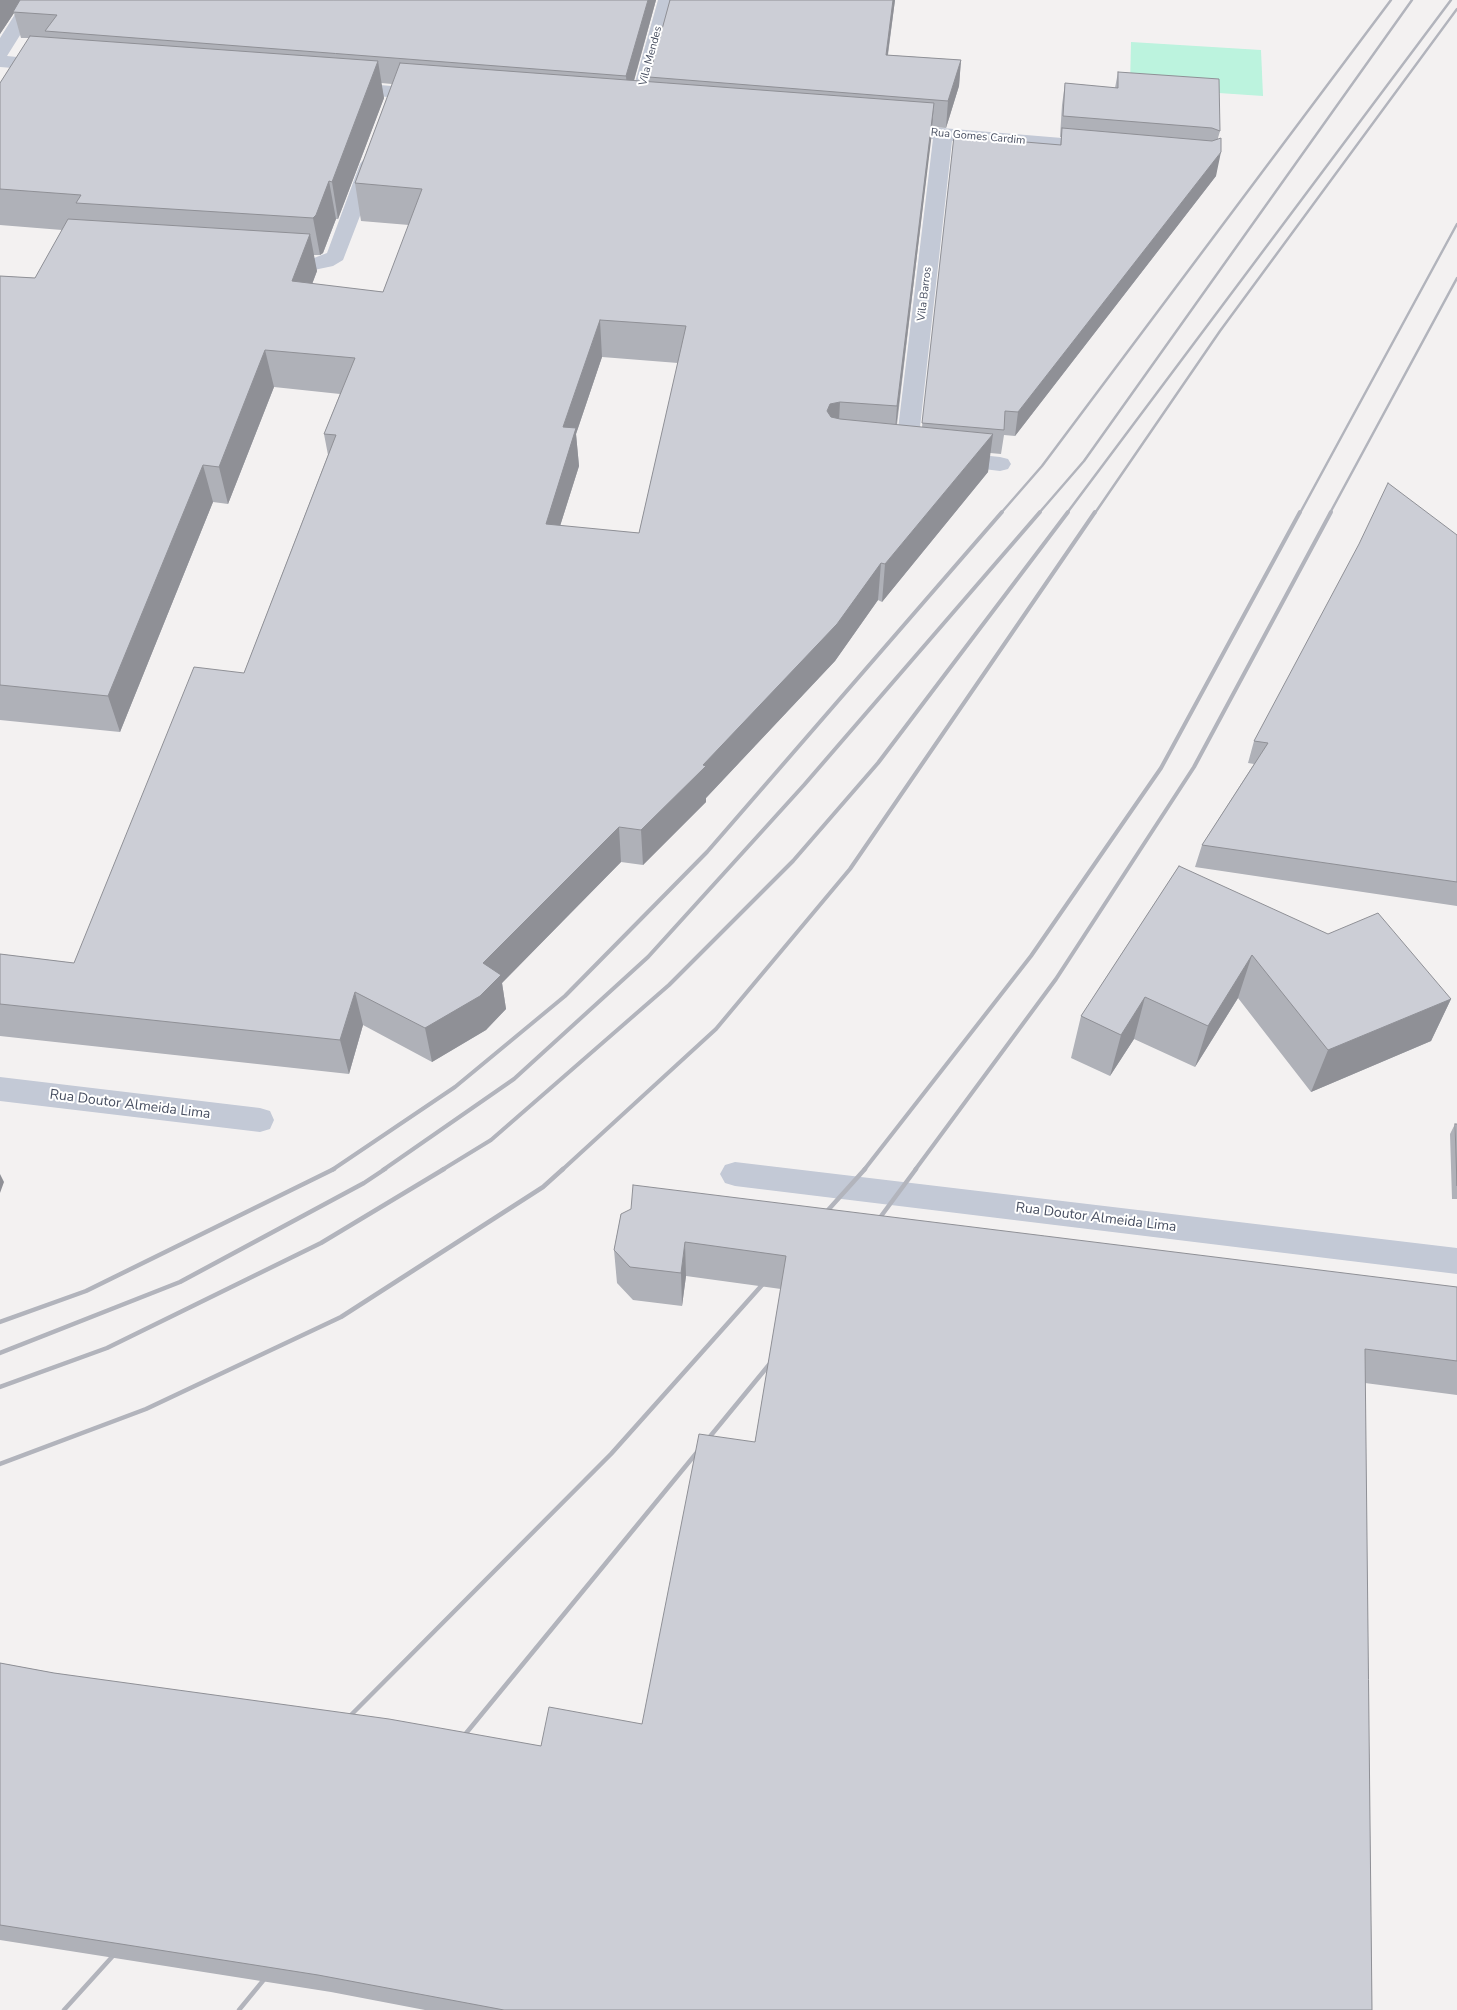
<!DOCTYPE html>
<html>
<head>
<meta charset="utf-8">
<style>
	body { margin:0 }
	canvas { display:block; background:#f3f1f1 }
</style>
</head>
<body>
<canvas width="1457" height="2010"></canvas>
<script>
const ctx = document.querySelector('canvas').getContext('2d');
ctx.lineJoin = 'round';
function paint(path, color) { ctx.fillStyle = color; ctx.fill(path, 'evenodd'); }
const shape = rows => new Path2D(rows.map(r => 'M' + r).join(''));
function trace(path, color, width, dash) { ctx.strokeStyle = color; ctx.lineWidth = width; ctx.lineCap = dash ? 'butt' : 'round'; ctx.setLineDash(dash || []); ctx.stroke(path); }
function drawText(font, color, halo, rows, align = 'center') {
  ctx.font = font + ' "Nunito Sans",sans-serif'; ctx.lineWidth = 4; ctx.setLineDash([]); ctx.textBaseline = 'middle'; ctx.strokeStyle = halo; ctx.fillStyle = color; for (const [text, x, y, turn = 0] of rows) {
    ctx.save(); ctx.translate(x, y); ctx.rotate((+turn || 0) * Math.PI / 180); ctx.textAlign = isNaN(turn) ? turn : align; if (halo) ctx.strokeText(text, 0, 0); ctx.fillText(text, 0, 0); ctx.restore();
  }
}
paint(shape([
	[1131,42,1261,50,1263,96,1130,87]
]), '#bcf3de');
paint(shape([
	[370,158,377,160,380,164,343,260,333,266,314,270,272,265,269,261,272,257,279,255,314,258,327,253,360,164,363,160,370,158],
	[735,1162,1457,1248,1457,1274,735,1186,725,1183,720,1174,725,1165,735,1162]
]), '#c3c9d6');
paint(shape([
	[24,0,42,0,7,56,57,61,60,65,57,69,51,71,0,67,0,38,24,0],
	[658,0,676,0,645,111,643,115,636,117,629,115,627,111,658,0],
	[345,82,427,89,434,91,436,95,434,99,427,101,338,92,336,88,338,84,345,82],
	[894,124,1098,141,1105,143,1108,147,1105,151,1098,153,952,141,917,454,914,459,906,461,898,459,895,454,933,139,887,134,884,130,887,126,894,124],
	[951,452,1000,457,1008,459,1011,464,1008,469,1000,471,943,464,940,459,943,454,951,452],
	[0,1077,260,1108,270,1111,274,1120,270,1129,260,1132,0,1101,0,1077]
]), '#c3c9d6');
trace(shape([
	[1001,513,1042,466,1391,0],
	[1039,513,1084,461,1412,0],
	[1067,513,1451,0],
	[1095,513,1220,331,1457,9],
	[1300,513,1457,224],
	[1330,513,1457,278]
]), '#b2b4bc', 2.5);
trace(shape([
	[332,1170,455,1087,565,996,707,852,1002,512],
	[383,1170,514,1079,648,957,804,785,1040,512],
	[442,1170,491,1140,669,985,793,861,878,763,1068,512],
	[562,1170,716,1029,850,869,1095,512],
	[864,1170,1031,956,1161,768,1300,512],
	[915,1170,1056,979,1194,767,1331,512]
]), '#b2b4bc', 4);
trace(shape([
	[820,1219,865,1169],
	[873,1227,916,1169],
	[0,1322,86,1291,334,1169],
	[0,1353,180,1282,364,1183,385,1169],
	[0,1387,107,1348,321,1243,444,1169],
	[0,1464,146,1409,341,1317,543,1187,563,1169],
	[343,1723,611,1454,771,1275],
	[458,1743,777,1355],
	[64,2010,121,1947],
	[239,2010,271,1971]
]), '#b2b4bc', 4.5);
paint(shape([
	[0,0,656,0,634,81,649,82,649,77,670,0,895,0,888,55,961,60,959,86,946,128,932,127,897,425,922,427,954,136,1060,145,1061,137,1060,137,1062,105,1065,83,1115,88,1118,72,1220,131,1218,138,1216,176,1015,436,1004,435,1001,454,990,453,988,472,882,602,878,600,835,661,706,798,706,802,643,865,621,862,502,983,506,1009,486,1030,432,1062,363,1025,349,1074,0,1036,0,954,74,963,244,673,328,455,324,434,340,394,274,387,228,504,213,502,120,732,0,720,0,276,35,278,62,230,0,225,0,83,29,38,21,38,14,13,0,34],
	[381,83,392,84,355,183,361,221,409,225,383,292,312,284,317,271,313,255,320,255,323,253,336,219,338,219,384,98],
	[602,357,678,363,639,533,560,526,579,466,576,434],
	[1457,535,1457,906,1195,867,1202,845,1254,764,1248,763,1254,741],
	[1179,866,1451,999,1431,1041,1311,1092,1238,998,1195,1067,1134,1039,1110,1076,1071,1058,1081,1016],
	[1455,1124,1457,1124,1457,1199,1452,1199,1450,1134],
	[621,1214,1457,1287,1457,1395,1365,1383,1372,2010,425,2010,331,1992,0,1940,0,1663,54,1673,541,1746,642,1724,755,1442,781,1289,686,1276,682,1306,633,1300,617,1283,614,1250]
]), '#afb1b8');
paint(shape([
	[0,0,22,0,13,12,14,13,0,34],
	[648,0,656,0,628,102,626,76],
	[893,0,895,0,884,82,886,55],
	[961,60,959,86,946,128,948,101],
	[378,61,384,98,338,219,332,182],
	[934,103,931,141,894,444,897,406],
	[1221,152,1216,176,1015,436,1018,412],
	[329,181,336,219,323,253,320,255,313,218],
	[310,234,317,271,299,319,292,281],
	[600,320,602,357,576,434,579,466,549,561,546,524,563,427],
	[265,350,274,387,228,504,219,467],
	[840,402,838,439,827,411,830,404],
	[993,434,988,472,882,602,885,564],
	[203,465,213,502,120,732,108,696],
	[881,563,878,600,835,661,706,798,706,802,643,865,641,830,703,765],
	[619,827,621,862,502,983,506,1009,486,1030,432,1062,425,1028,483,963],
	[1252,955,1238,998,1195,1067,1208,1026],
	[355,992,363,1025,349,1074,340,1040],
	[1145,997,1134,1039,1110,1076,1121,1035],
	[1451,999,1431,1041,1311,1092,1328,1050],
	[0,1174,4,1182,0,1193],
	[685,1242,686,1276,682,1306,681,1273]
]), '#8f9096');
const building = shape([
	[20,0,648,0,626,76,45,31,57,15,13,12,20,0],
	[670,0,893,0,886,55,961,60,948,101,649,77,670,0],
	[30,36,378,61,332,182,329,181,316,215,313,218,76,203,81,195,0,189,0,83,30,36],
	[400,63,934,103,897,406,840,402,830,404,827,411,831,417,840,419,993,434,885,564,881,563,837,624,703,765,706,766,641,830,619,827,483,963,501,975,480,996,425,1028,355,992,340,1040,0,1004,0,954,74,963,194,667,244,673,336,435,324,434,355,358,265,350,219,467,203,465,108,696,0,685,0,276,35,278,68,219,310,234,292,281,383,292,422,189,355,183,400,63],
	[600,320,686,326,639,533,546,524,576,428,563,427,600,320],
	[1118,72,1219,79,1220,131,1212,128,1063,116,1065,83,1118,88,1118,72],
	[1062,128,1212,141,1221,138,1221,152,1018,412,1005,411,1004,430,922,423,954,136,1061,145,1062,128],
	[1388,483,1457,535,1457,882,1202,845,1268,743,1254,741,1359,544,1388,483],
	[1179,866,1328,934,1378,913,1451,999,1328,1050,1252,955,1208,1026,1145,997,1121,1035,1081,1016,1179,866],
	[1455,1124,1457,1124,1457,1186,1455,1124],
	[633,1185,1457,1287,1457,1361,1365,1349,1372,2010,504,2010,318,1975,0,1925,0,1663,54,1673,389,1719,541,1746,549,1707,642,1724,699,1434,755,1442,786,1256,685,1242,681,1273,630,1267,614,1250,621,1214,631,1209,633,1185]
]);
paint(building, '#ccced6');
trace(building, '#8f9096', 1);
drawText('11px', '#474e60', '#fff', [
	["Vila Mendes",651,56,-75],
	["Rua Gomes Cardim",978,137,5],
	["Vila Barros",925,294,-83]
]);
drawText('14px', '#474e60', '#fff', [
	["Rua Doutor Almeida Lima",130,1105,7],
	["Rua Doutor Almeida Lima",1096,1218,7]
]);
</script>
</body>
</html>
